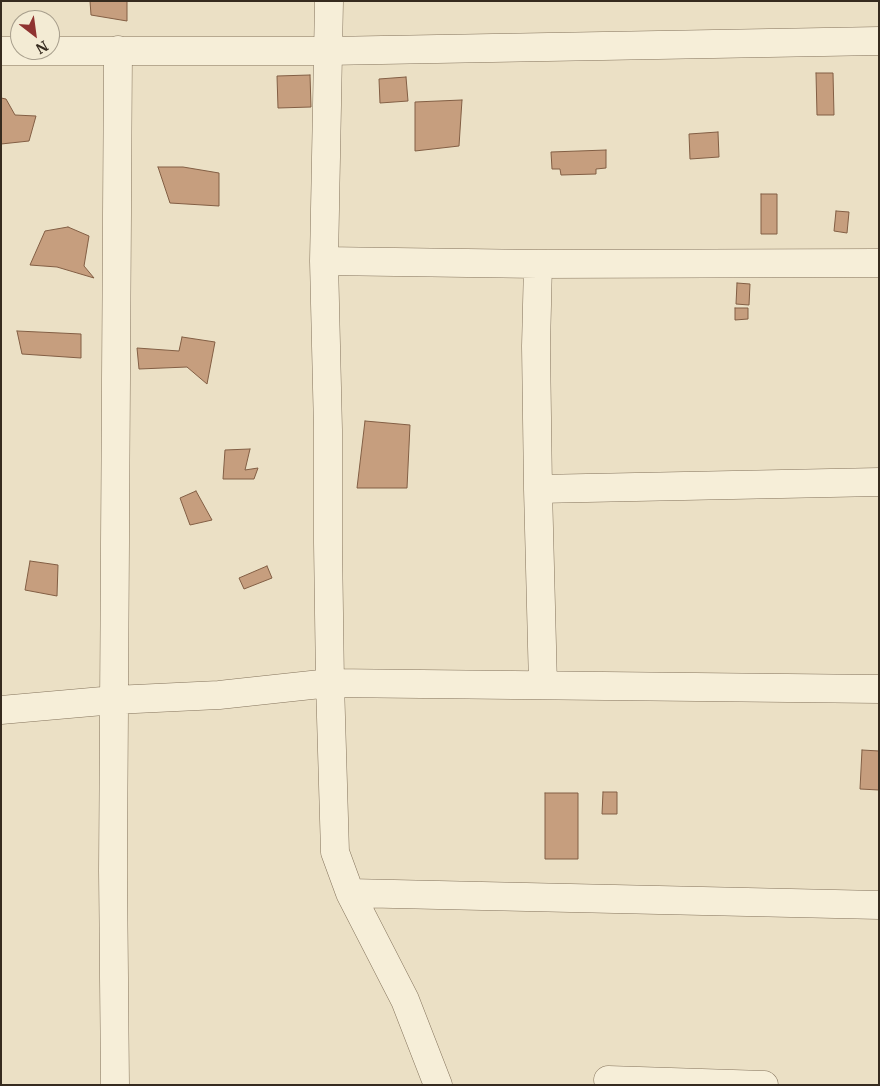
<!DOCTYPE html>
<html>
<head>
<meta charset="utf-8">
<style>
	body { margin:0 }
	#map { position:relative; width:880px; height:1086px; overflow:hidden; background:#ebe0c5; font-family:Merriweather,serif }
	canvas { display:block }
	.frame { position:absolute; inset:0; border:2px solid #362b1f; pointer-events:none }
	.north { position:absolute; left:10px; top:10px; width:50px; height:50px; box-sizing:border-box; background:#f3ebd4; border:1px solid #a79e8c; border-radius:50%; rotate:150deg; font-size:14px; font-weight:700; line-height:20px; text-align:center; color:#362b1f }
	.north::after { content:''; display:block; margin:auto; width:18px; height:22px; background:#8f3331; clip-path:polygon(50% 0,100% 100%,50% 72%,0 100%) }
</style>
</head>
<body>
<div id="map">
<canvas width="880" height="1086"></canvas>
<div class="frame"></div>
<div class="north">N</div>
</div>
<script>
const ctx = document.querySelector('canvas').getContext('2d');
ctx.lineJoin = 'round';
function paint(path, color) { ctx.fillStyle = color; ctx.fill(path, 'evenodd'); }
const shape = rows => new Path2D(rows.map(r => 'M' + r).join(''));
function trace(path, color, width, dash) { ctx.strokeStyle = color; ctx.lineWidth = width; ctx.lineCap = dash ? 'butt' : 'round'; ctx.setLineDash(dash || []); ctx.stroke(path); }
const building = shape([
	[90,1,127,1,127,21,91,15,90,1],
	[816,73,833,73,834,115,817,115,816,73],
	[310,75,311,107,278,108,277,76,310,75],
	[406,77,408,101,380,103,379,79,406,77],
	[1,98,6,99,15,115,36,116,29,141,1,144,1,98],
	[462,100,459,146,415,151,415,102,462,100],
	[718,132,719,157,690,159,689,134,718,132],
	[606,150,606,168,596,169,596,174,561,175,560,169,552,169,551,152,606,150],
	[158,167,183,167,219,173,219,206,170,203,158,167],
	[761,194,777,194,777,234,761,234,761,194],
	[836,211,849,212,847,233,834,231,836,211],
	[68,227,89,236,84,266,94,278,57,267,30,265,45,231,68,227],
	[737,283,750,284,749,305,736,304,737,283],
	[735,308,748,308,748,319,735,320,735,308],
	[17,331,81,334,81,358,22,354,17,331],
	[182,337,215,342,207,384,187,367,139,369,137,348,179,351,182,337],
	[365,421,410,425,407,488,357,488,365,421],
	[250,449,245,470,258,468,254,479,223,479,225,450,250,449],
	[196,491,212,520,190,525,180,498,196,491],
	[30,561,58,565,57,596,25,590,30,561],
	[267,566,272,578,244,589,239,578,267,566],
	[862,750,879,751,879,790,860,789,862,750],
	[603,792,617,792,617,814,602,814,603,792],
	[545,793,578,793,578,859,545,859,545,793]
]);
paint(building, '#c69e7e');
trace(building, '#825e44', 1);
const minor = shape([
	[329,1,324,261,328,430,328,543,330,683,335,852,350,893,405,1000,438,1085],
	[1,51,327,51,879,41],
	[324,261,538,264,879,263],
	[538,264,536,346,538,489,543,685],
	[538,489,879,482],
	[1,710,114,700,219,695,330,683,879,689],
	[350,893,879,905],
	[608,1080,764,1085],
	[115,1085,113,870,118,50]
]);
trace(minor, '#84735c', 29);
trace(minor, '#f6eed8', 28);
</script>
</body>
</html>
